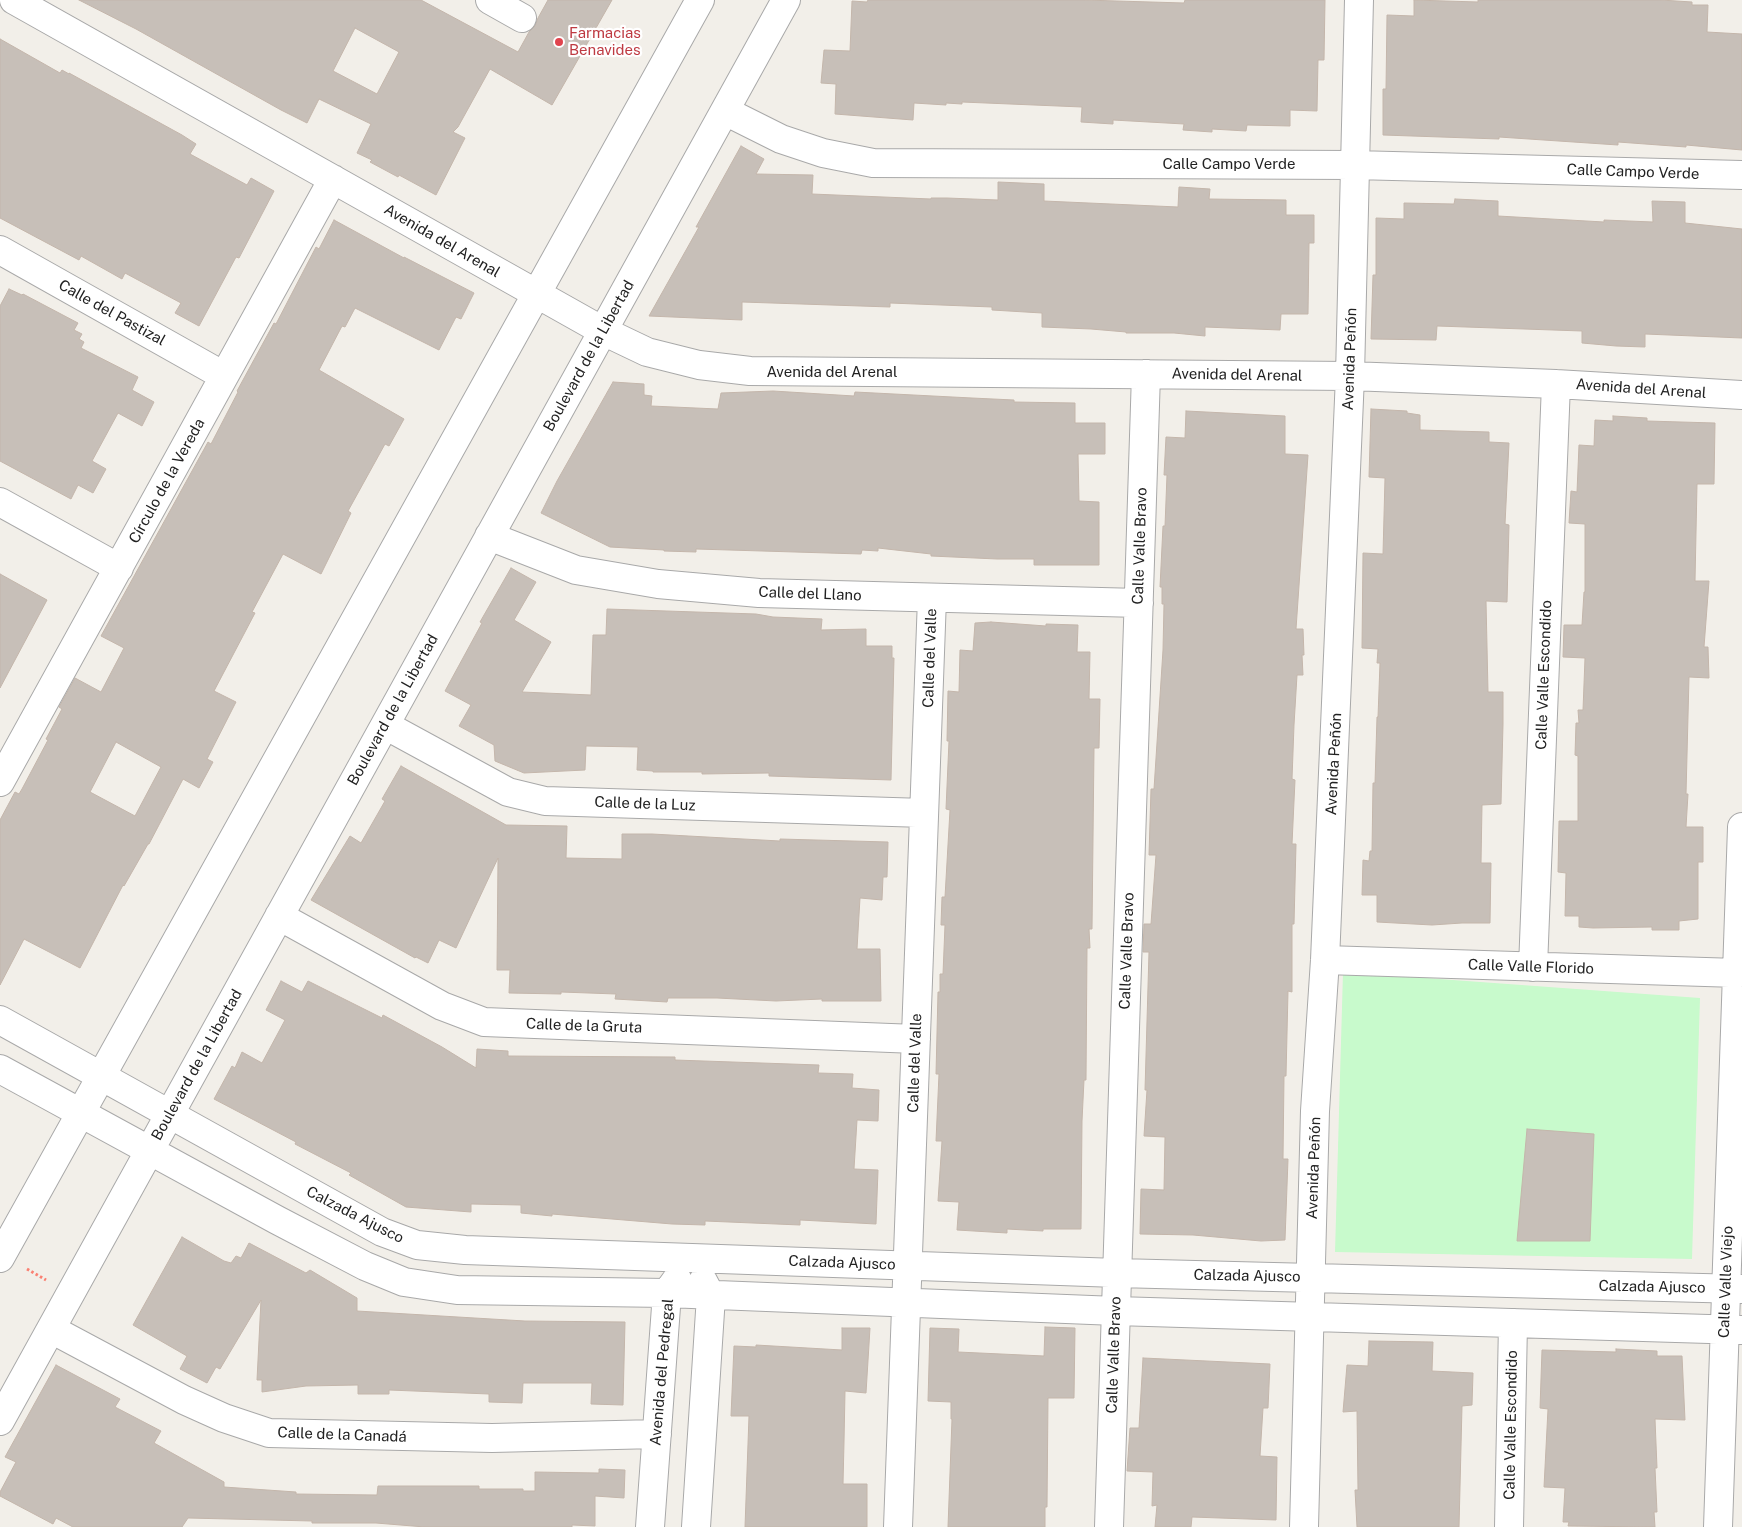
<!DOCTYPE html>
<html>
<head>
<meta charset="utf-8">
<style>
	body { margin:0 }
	canvas { display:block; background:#f2efe9 }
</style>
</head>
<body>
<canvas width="1742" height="1527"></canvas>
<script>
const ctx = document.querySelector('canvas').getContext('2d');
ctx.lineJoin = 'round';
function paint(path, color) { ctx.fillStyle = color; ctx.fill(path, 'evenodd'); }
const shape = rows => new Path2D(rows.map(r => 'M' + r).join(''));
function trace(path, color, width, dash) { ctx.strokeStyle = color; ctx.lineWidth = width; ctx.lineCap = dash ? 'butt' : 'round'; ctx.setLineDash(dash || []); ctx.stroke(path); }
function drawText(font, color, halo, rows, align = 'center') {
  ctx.font = font + ' "Public Sans",sans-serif'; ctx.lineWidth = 4.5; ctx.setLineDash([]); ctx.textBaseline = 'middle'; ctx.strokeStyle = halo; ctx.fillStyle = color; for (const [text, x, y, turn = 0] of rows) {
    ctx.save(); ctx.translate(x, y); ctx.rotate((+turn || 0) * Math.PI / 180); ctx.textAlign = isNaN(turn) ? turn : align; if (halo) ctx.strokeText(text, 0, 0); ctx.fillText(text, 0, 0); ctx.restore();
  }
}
paint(shape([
	[1343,972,1700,998,1692,1259,1335,1252]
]), '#c8facc');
const building = shape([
	[79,0,421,0,518,52,529,32,535,26,538,18,548,0,612,0,552,105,490,69,458,127,453,132,465,138,436,195,399,175,398,177,370,162,372,160,357,153,371,124,319,99,307,123,281,110,136,29,79,0],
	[355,28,399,52,377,94,333,71,355,28],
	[868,0,1084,0,1184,3,1185,0,1325,0,1324,60,1318,60,1317,111,1290,110,1290,126,1247,125,1246,131,1212,129,1212,132,1183,130,1184,124,1113,120,1113,124,1081,122,1082,107,962,102,962,104,946,103,946,105,914,103,913,120,835,114,836,84,821,83,824,50,850,51,852,1,867,2,868,0],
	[1414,0,1478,2,1478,0,1661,0,1692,2,1692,5,1708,5,1707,32,1742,34,1742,150,1686,145,1686,147,1618,142,1618,145,1499,137,1499,139,1383,135,1383,89,1386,89,1387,15,1414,16,1414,0],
	[0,39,60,73,62,70,69,74,69,73,182,135,196,144,190,154,247,185,251,178,274,191,239,258,236,257,199,326,175,313,181,303,125,273,122,279,81,256,79,260,0,218,0,39],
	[741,146,764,159,756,174,813,175,812,194,931,199,931,198,947,198,998,200,998,182,1044,184,1044,201,1178,207,1179,187,1210,189,1209,199,1286,200,1286,215,1314,215,1314,243,1309,243,1308,314,1281,314,1280,330,1205,327,1205,336,1174,333,1126,333,1126,332,1091,329,1042,327,1042,313,992,310,992,307,890,303,890,307,742,302,742,320,649,316,699,227,696,227,741,146],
	[1455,199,1498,201,1498,216,1604,222,1604,220,1653,222,1652,201,1685,202,1685,223,1742,229,1742,338,1645,334,1645,347,1616,346,1582,343,1582,331,1437,326,1436,340,1371,339,1373,275,1376,275,1376,218,1404,219,1404,203,1454,204,1455,199],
	[334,220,404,258,404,257,474,293,461,319,456,317,439,350,355,308,345,327,342,326,319,370,404,419,389,446,385,444,348,511,351,513,321,574,283,554,252,612,255,613,214,691,236,702,207,759,213,762,199,788,183,779,149,844,148,844,124,886,123,885,80,968,24,939,0,985,0,820,15,792,19,794,22,789,48,740,46,739,62,709,59,707,75,678,101,692,124,648,101,636,208,442,211,444,238,392,237,391,274,323,276,324,316,247,319,249,334,220],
	[116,742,161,767,135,816,90,792,116,742],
	[9,289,22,295,23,294,78,323,74,330,82,334,79,339,84,342,81,348,138,377,132,390,154,402,142,426,118,413,92,461,106,469,93,493,78,485,71,499,0,461,0,306,9,289],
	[613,382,644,384,644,395,652,396,651,406,718,409,721,393,773,391,854,396,855,392,972,398,1014,400,1014,402,1075,403,1075,423,1105,423,1105,454,1078,454,1079,501,1099,502,1099,565,1034,565,1034,559,997,559,931,556,931,554,878,548,878,551,862,550,861,554,696,549,696,552,664,551,664,550,610,547,541,513,557,481,613,382],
	[1371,409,1407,411,1407,413,1420,415,1420,430,1489,432,1489,442,1509,443,1505,524,1509,525,1507,602,1486,601,1488,692,1503,692,1503,724,1501,804,1482,805,1481,863,1491,863,1490,923,1462,923,1432,925,1377,922,1377,895,1362,895,1363,860,1369,861,1370,851,1372,851,1373,783,1375,783,1377,717,1378,717,1380,663,1377,663,1378,649,1362,648,1363,553,1383,554,1385,478,1369,477,1371,409],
	[1186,411,1285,416,1285,454,1308,455,1296,629,1303,629,1304,655,1302,655,1303,675,1297,675,1294,725,1292,779,1295,780,1292,844,1296,844,1294,924,1292,924,1292,992,1288,991,1286,1076,1284,1076,1283,1159,1288,1159,1285,1240,1261,1241,1193,1235,1140,1234,1141,1189,1164,1190,1165,1137,1144,1136,1147,1090,1145,1090,1149,952,1143,952,1144,924,1151,924,1156,855,1149,855,1151,789,1154,789,1163,650,1164,604,1162,604,1162,587,1160,587,1163,526,1165,526,1167,475,1164,475,1166,437,1185,438,1186,411],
	[1613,416,1647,418,1647,421,1715,423,1714,484,1697,484,1695,581,1709,581,1704,647,1708,647,1709,678,1689,677,1686,794,1688,794,1686,827,1703,827,1703,862,1698,862,1698,919,1679,921,1679,930,1652,930,1652,927,1593,928,1579,927,1579,916,1565,916,1566,873,1558,872,1559,821,1578,821,1578,756,1575,755,1576,723,1579,723,1578,710,1583,710,1585,658,1563,657,1564,625,1582,625,1584,592,1585,592,1585,524,1569,523,1571,491,1577,492,1579,445,1594,446,1595,420,1613,421,1613,416],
	[511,568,536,582,514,620,551,642,522,692,591,695,593,635,606,635,607,609,756,614,773,617,822,619,821,630,866,629,866,646,892,646,892,658,894,658,891,780,769,776,769,773,702,774,702,772,653,772,653,771,637,770,638,747,586,746,585,770,524,773,495,761,494,745,459,726,471,705,445,691,482,623,480,622,511,568],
	[0,574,47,600,0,688,0,574],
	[991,622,1046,626,1046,624,1078,625,1077,652,1090,652,1089,699,1100,699,1099,748,1094,748,1092,929,1089,929,1090,948,1087,948,1086,1080,1084,1080,1082,1121,1081,1229,1043,1229,1043,1231,1007,1229,1007,1233,957,1230,959,1202,938,1201,942,1141,936,1141,939,1074,936,1074,938,992,940,992,940,974,943,974,945,925,941,925,942,897,945,897,950,810,946,809,949,741,947,741,948,691,959,692,960,650,973,651,975,623,991,622],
	[401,766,506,825,567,826,566,858,622,859,622,834,652,834,780,841,780,839,888,842,887,877,883,877,882,900,860,898,857,949,880,949,881,1001,822,1001,822,999,776,1001,717,998,668,998,667,1002,615,999,616,994,561,992,561,994,509,993,510,970,497,970,498,858,456,948,439,940,428,963,416,957,415,958,311,900,350,836,361,843,385,801,382,799,401,766],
	[281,981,302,992,308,981,382,1018,383,1015,442,1047,476,1068,477,1049,508,1051,508,1056,675,1057,675,1060,819,1065,818,1073,853,1074,852,1088,879,1090,878,1121,857,1120,854,1169,878,1170,876,1224,800,1220,800,1225,705,1221,705,1225,672,1224,552,1214,552,1216,521,1213,521,1205,471,1204,471,1212,406,1207,349,1175,351,1173,295,1144,296,1142,214,1099,232,1066,235,1068,242,1052,262,1063,285,1020,266,1010,281,981],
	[1527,1129,1594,1134,1590,1241,1517,1241,1527,1129],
	[182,1237,224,1261,231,1263,236,1256,241,1258,249,1243,306,1273,310,1270,357,1298,357,1311,525,1321,625,1322,623,1405,591,1404,592,1383,523,1383,522,1403,489,1402,489,1394,389,1390,389,1394,358,1394,358,1385,306,1386,262,1392,262,1380,257,1380,261,1300,220,1369,216,1367,207,1383,180,1369,187,1356,133,1325,182,1237],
	[1045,1327,1075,1328,1074,1398,1048,1398,1047,1507,1045,1507,1045,1527,948,1527,952,1419,951,1419,951,1402,928,1401,930,1328,959,1329,958,1352,1044,1356,1045,1327],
	[842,1328,870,1328,866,1393,845,1391,844,1442,843,1484,867,1484,867,1527,745,1527,749,1416,731,1416,734,1346,756,1347,756,1345,842,1350,842,1328],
	[1369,1341,1433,1342,1432,1371,1473,1373,1472,1405,1462,1406,1459,1527,1357,1527,1355,1490,1358,1490,1357,1411,1343,1412,1347,1365,1368,1366,1369,1341],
	[1616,1349,1657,1351,1657,1356,1682,1356,1685,1420,1655,1419,1657,1468,1655,1468,1657,1512,1654,1512,1655,1527,1568,1526,1569,1522,1563,1522,1565,1488,1544,1487,1548,1409,1540,1408,1542,1350,1616,1352,1616,1349],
	[1143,1358,1270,1364,1268,1408,1263,1408,1260,1456,1277,1457,1276,1520,1192,1517,1191,1527,1155,1527,1157,1505,1152,1506,1153,1472,1127,1471,1130,1428,1139,1428,1143,1358],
	[56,1365,120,1399,115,1407,161,1431,154,1443,224,1482,224,1487,296,1492,296,1494,377,1495,378,1486,479,1486,479,1489,523,1489,523,1491,535,1491,535,1472,599,1473,599,1469,625,1470,624,1498,595,1496,595,1526,572,1525,572,1527,425,1527,376,1523,312,1523,312,1521,188,1518,182,1527,73,1527,56,1518,53,1524,0,1496,0,1492,16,1462,5,1457,56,1365]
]);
paint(building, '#c7bfb8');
trace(building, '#c4b6ab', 1);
const minor = shape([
	[14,0,603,331,647,352,699,365,750,371,1350,376,1556,384,1742,395],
	[490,0,522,18],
	[725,111,781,139,823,153,873,163,1354,165,1742,175],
	[0,250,224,376],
	[0,502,119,568],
	[489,536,576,570,658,584,759,593,1139,603],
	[385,725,508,792,545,801,924,813],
	[0,782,333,179],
	[279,916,442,1006,484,1022,916,1039],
	[1325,960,1737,973],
	[1533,967,1556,384],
	[0,1020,382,1232,417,1245,465,1250,1117,1273,1742,1289],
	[0,1069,277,1220,365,1266,404,1282,457,1290,667,1293,1116,1311,1742,1330],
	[0,1258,700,0],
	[51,1329,184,1400,224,1418,269,1433,492,1438,657,1434],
	[0,1421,786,0],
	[650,1527,667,1293,677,1279],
	[696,1527,711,1296,703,1281],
	[898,1527,932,598],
	[1109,1527,1146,374],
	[1304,1527,1315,1111,1325,960,1350,376,1359,0],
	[1509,1527,1513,1323],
	[1718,1527,1742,827]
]);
trace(minor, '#a9a9a9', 30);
trace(shape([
	[27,1269,46,1280]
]), '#fa8072', 3, [2.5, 2.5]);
trace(minor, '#fff', 28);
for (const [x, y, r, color] of [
	[559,42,5,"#e0444e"]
]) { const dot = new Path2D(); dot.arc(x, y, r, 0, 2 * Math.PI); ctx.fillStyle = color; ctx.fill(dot); trace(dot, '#fff', 2); }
drawText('15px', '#be3a42', '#fff', [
	["Farmacias",569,33],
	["Benavides",569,50]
], 'left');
drawText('15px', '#222', '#fff', [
	["Calle Campo Verde",1229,164],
	["Calle Campo Verde",1633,172,2],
	["Avenida del Arenal",442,241,30],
	["Calle del Pastizal",112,313,29],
	["Boulevard de la Libertad",589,356,-61],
	["Avenida Peñón",1350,359,-88],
	["Avenida del Arenal",832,372],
	["Avenida del Arenal",1237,375,1],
	["Avenida del Arenal",1641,389,4],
	["Círculo de la Vereda",167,481,-61],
	["Calle Valle Bravo",1140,546,-88],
	["Calle del Llano",810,594,2],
	["Calle del Valle",930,658,-88],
	["Calle Valle Escondido",1544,675,-88],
	["Boulevard de la Libertad",393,710,-61],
	["Avenida Peñón",1334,764,-87],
	["Calle de la Luz",645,804,2],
	["Calle Valle Bravo",1127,951,-88],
	["Calle Valle Florido",1531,967,2],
	["Calle de la Gruta",584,1026,2],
	["Calle del Valle",915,1063,-88],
	["Boulevard de la Libertad",197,1065,-61],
	["Avenida Peñón",1314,1168,-88],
	["Calzada Ajusco",355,1215,27],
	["Calzada Ajusco",842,1263,2],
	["Calzada Ajusco",1247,1276,1],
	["Calle Valle Viejo",1726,1282,-88],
	["Calzada Ajusco",1652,1287,1],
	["Calle Valle Bravo",1114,1355,-88],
	["Avenida del Pedregal",662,1372,-85],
	["Calle Valle Escondido",1511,1425,-89],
	["Calle de la Canadá",342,1435,2]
]);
</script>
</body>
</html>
